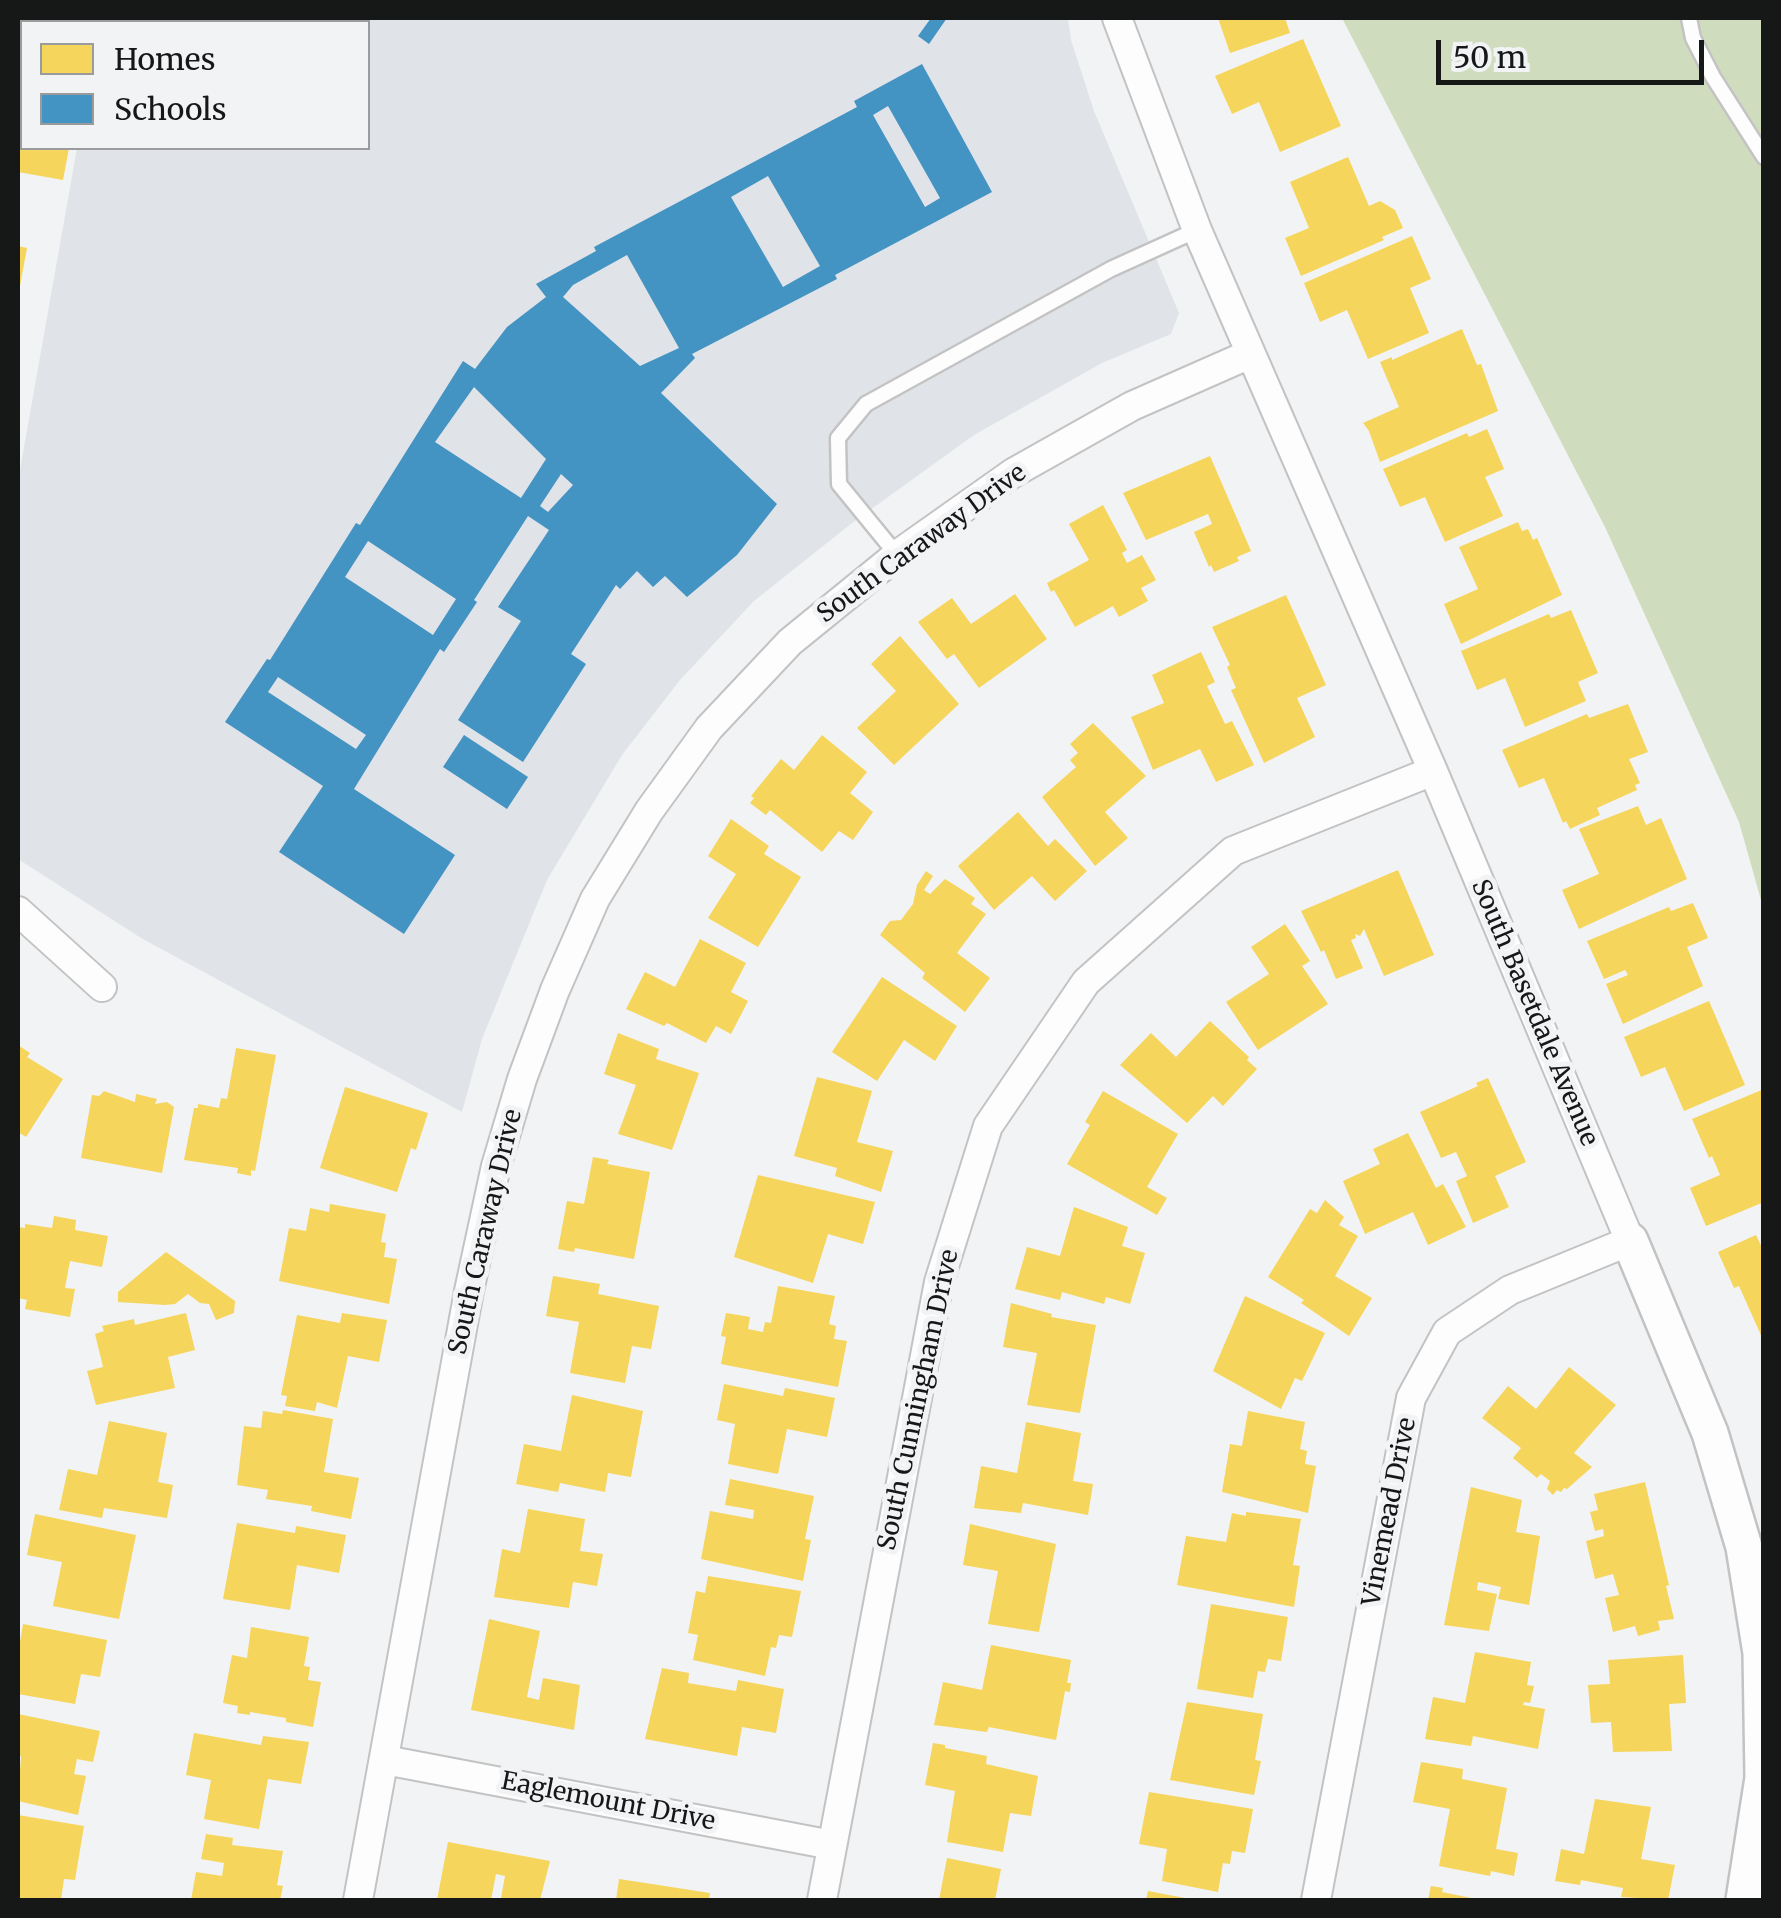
<!DOCTYPE html>
<html>
<head>
<meta charset="utf-8">
<style>
	body { margin:0 }
	#map { position:relative; width:1781px; height:1918px; overflow:hidden; background:#f2f3f4; font-family:Merriweather,serif }
	canvas { display:block }
	.frame { position:absolute; inset:0; border:20px solid #161717; pointer-events:none }
	.legend { position:absolute; left:20px; top:20px; width:350px; height:130px; box-sizing:border-box; background:#f1f3f5; border:2px solid #999b9c; margin:0; padding:12px 18px; list-style:none; font-size:30px; color:#161717 }
	.legend li { display:flex; align-items:center; gap:20px; height:50px }
	.legend b { width:50px; border:2px solid #999b9c }
	.scale { position:absolute; left:1436px; top:40px; width:268px; height:45px; box-sizing:border-box; border:5px solid #161717; border-top:0; padding-left:12px; font-size:30px; line-height:35px; white-space:nowrap; color:#161717; -webkit-text-stroke:8px #f1f3f5; paint-order:stroke }
</style>
</head>
<body>
<div id="map">
<canvas width="1781" height="1918"></canvas>
<div class="frame"></div>
<ul class="legend">
<li><b style="height:28px;background:#f6d55c"></b>Homes</li>
<li><b style="height:28px;background:#4393c3"></b>Schools</li>
</ul>
<div class="scale">50 m</div>
</div>
<script>
const ctx = document.querySelector('canvas').getContext('2d');
ctx.lineJoin = 'round';
function paint(path, color) { ctx.fillStyle = color; ctx.fill(path, 'evenodd'); }
const shape = rows => new Path2D(rows.map(r => 'M' + r).join(''));
function trace(path, color, width, dash) { ctx.strokeStyle = color; ctx.lineWidth = width; ctx.lineCap = dash ? 'butt' : 'round'; ctx.setLineDash(dash || []); ctx.stroke(path); }
function drawText(font, color, halo, rows, align = 'center') {
  ctx.font = font + ' Merriweather,serif'; ctx.lineWidth = 10; ctx.setLineDash([]); ctx.textBaseline = 'middle'; ctx.strokeStyle = halo; ctx.fillStyle = color; for (const [text, x, y, turn = 0] of rows) {
    ctx.save(); ctx.translate(x, y); ctx.rotate((+turn || 0) * Math.PI / 180); ctx.textAlign = isNaN(turn) ? turn : align; if (halo) ctx.strokeText(text, 0, 0); ctx.fillText(text, 0, 0); ctx.restore();
  }
}
paint(shape([
	[101,18,1068,18,1071,40,1094,111,1179,313,1171,334,1102,363,974,435,852,523,754,601,680,680,622,755,547,880,482,1039,462,1112,141,938,18,859,18,481,77,148,368,148,368,22,100,22]
]), '#e0e3e8');
paint(shape([
	[1342,18,1763,18,1763,907,1739,822,1605,527]
]), '#d0dcbe');
paint(shape([
	[1218,18,1285,18,1290,33,1230,53],
	[18,25,22,26,22,109,18,108],
	[1303,39,1341,126,1280,152,1259,102,1232,114,1215,76],
	[18,119,22,120,22,148,69,148,63,180,18,172],
	[1348,157,1369,206,1380,201,1395,210,1403,228,1382,237,1384,240,1301,276,1285,238,1309,228,1290,182],
	[1412,236,1431,279,1410,288,1429,333,1368,359,1347,310,1320,322,1304,283],
	[18,246,27,248,19,291,18,291],
	[1462,329,1477,365,1481,364,1498,411,1380,462,1369,431,1363,423,1399,407,1380,362,1392,357,1392,360],
	[1487,429,1504,469,1485,477,1503,516,1445,542,1425,497,1400,507,1383,469,1467,433,1469,437],
	[1210,456,1251,551,1237,557,1239,561,1214,572,1211,565,1209,567,1194,532,1212,524,1208,514,1146,540,1123,493],
	[1103,505,1127,550,1122,553,1127,563,1142,555,1156,580,1141,588,1148,601,1119,617,1113,606,1075,627,1054,590,1051,592,1047,583,1089,560,1069,524],
	[1518,522,1522,531,1528,529,1533,540,1537,538,1562,595,1461,644,1444,604,1478,589,1459,547],
	[1015,594,1047,639,979,688,954,654,947,659,918,622,952,598,971,624],
	[1286,595,1326,685,1297,698,1315,737,1264,763,1231,690,1236,688,1227,667,1230,665,1212,627],
	[1571,610,1598,673,1578,682,1586,701,1525,727,1505,678,1477,690,1461,651,1549,614,1551,618],
	[900,636,959,704,894,765,857,728,896,691,871,664],
	[1201,652,1215,682,1207,686,1225,724,1232,721,1254,765,1216,782,1200,749,1153,770,1131,717,1164,703,1152,675],
	[1628,704,1648,752,1629,759,1640,783,1635,785,1637,790,1597,808,1600,815,1570,829,1566,821,1563,823,1544,778,1519,788,1502,750,1587,714,1589,718],
	[1093,723,1146,776,1105,812,1128,838,1095,866,1042,797,1076,767,1070,760,1078,753,1070,744],
	[822,735,867,772,850,793,873,812,853,840,839,831,822,852,770,810,766,815,750,803,754,798,751,796,781,759,794,770],
	[1638,806,1646,825,1661,818,1687,879,1579,929,1562,890,1599,874,1579,829],
	[1018,812,1048,846,1055,839,1087,871,1055,901,1032,876,994,910,958,866],
	[731,819,769,846,764,854,801,877,758,947,708,918,736,874,708,856],
	[1398,870,1434,955,1384,976,1364,929,1360,936,1355,934,1356,938,1351,940,1363,968,1336,979,1324,950,1321,952,1301,911],
	[926,871,933,876,924,890,930,894,945,879,975,898,971,904,986,914,957,953,990,978,965,1012,922,978,925,973,880,935,890,921,901,920,913,904,917,885],
	[1693,903,1708,938,1687,947,1703,986,1623,1024,1606,984,1628,975,1625,970,1604,979,1587,941,1669,907,1671,911],
	[1285,924,1310,961,1302,966,1328,1004,1258,1050,1226,1002,1269,974,1251,947],
	[700,939,746,963,731,992,748,1001,731,1034,716,1026,706,1043,667,1023,664,1026,626,1009,645,972,675,987],
	[882,977,957,1026,935,1061,904,1040,877,1081,832,1052],
	[1709,1001,1745,1085,1684,1111,1665,1067,1641,1077,1624,1037],
	[1210,1021,1249,1057,1247,1060,1257,1069,1223,1106,1213,1096,1187,1123,1120,1065,1151,1033,1176,1057],
	[618,1033,659,1049,656,1059,699,1073,672,1150,618,1134,636,1085,604,1074],
	[18,1045,30,1053,27,1057,63,1079,26,1137,18,1132],
	[236,1048,276,1055,255,1171,251,1170,251,1176,237,1173,238,1168,184,1160,194,1108,198,1108,198,1104,219,1108,221,1098,227,1099],
	[817,1077,872,1091,857,1142,893,1151,881,1192,835,1176,837,1168,794,1156],
	[1488,1078,1526,1162,1495,1176,1509,1207,1473,1223,1456,1181,1467,1176,1456,1152,1441,1158,1420,1112,1478,1086,1476,1083],
	[345,1087,428,1113,416,1150,411,1148,397,1192,320,1168],
	[1764,1089,1764,1202,1706,1226,1690,1188,1720,1175,1712,1156,1709,1158,1692,1119],
	[104,1091,135,1102,136,1094,157,1099,155,1104,167,1102,174,1107,162,1173,81,1158,92,1095,99,1096],
	[1103,1091,1178,1134,1147,1187,1167,1198,1157,1215,1067,1164,1090,1125,1085,1122],
	[1408,1133,1436,1188,1443,1184,1466,1227,1428,1245,1413,1212,1365,1234,1343,1181,1380,1164,1373,1149],
	[593,1157,609,1160,607,1164,650,1172,634,1259,575,1248,574,1252,558,1249,567,1201,584,1204],
	[758,1175,875,1202,863,1244,828,1234,813,1283,734,1257],
	[1325,1200,1344,1217,1339,1225,1358,1236,1335,1276,1372,1298,1349,1336,1301,1303,1304,1300,1268,1277,1310,1209,1317,1213],
	[330,1204,386,1214,381,1242,386,1243,384,1257,397,1259,389,1304,279,1281,289,1228,306,1231,310,1208,329,1212],
	[1074,1207,1128,1227,1122,1246,1145,1253,1130,1304,1106,1297,1104,1304,1062,1292,1060,1300,1015,1289,1027,1247,1060,1256],
	[54,1216,76,1220,75,1230,108,1236,102,1267,70,1261,65,1288,75,1289,70,1317,25,1309,27,1300,18,1298,18,1227,25,1228,25,1224,52,1228],
	[1756,1235,1764,1252,1764,1342,1739,1286,1734,1288,1718,1252],
	[166,1252,235,1301,234,1313,216,1320,209,1304,200,1303,188,1294,175,1304,165,1305,118,1302,118,1292],
	[553,1276,600,1284,598,1294,659,1306,651,1349,632,1346,625,1383,570,1373,579,1322,546,1316],
	[778,1286,835,1296,829,1324,836,1326,834,1339,847,1341,838,1387,721,1364,726,1337,721,1336,726,1313,750,1317,748,1329,763,1332,765,1322,771,1323],
	[1245,1296,1325,1333,1302,1381,1295,1378,1281,1409,1213,1371],
	[1011,1303,1052,1314,1051,1317,1096,1325,1080,1413,1027,1405,1037,1353,1003,1347],
	[186,1313,195,1350,168,1357,175,1388,96,1405,87,1371,103,1367,95,1334,104,1331,102,1326,134,1319,135,1325],
	[342,1313,387,1320,379,1362,348,1356,337,1408,317,1402,315,1411,285,1406,287,1396,281,1395,297,1315,340,1323],
	[1569,1367,1616,1405,1574,1453,1592,1467,1567,1489,1564,1488,1561,1492,1557,1490,1553,1495,1547,1489,1550,1481,1541,1474,1537,1478,1513,1458,1521,1448,1482,1418,1508,1386,1536,1409],
	[724,1384,783,1396,785,1388,835,1398,827,1437,787,1429,778,1474,728,1464,735,1424,717,1420],
	[572,1395,643,1411,631,1477,608,1473,605,1492,560,1483,558,1492,516,1484,524,1444,561,1451],
	[283,1410,333,1419,324,1472,359,1478,351,1519,311,1511,312,1506,266,1499,268,1490,237,1485,244,1426,261,1428,263,1411,282,1414],
	[1248,1411,1305,1422,1300,1449,1307,1451,1305,1464,1316,1466,1308,1513,1222,1492,1230,1444,1242,1446],
	[109,1421,167,1433,158,1482,173,1485,167,1518,104,1508,102,1518,59,1510,68,1469,97,1475],
	[1026,1422,1081,1433,1073,1481,1093,1484,1088,1515,1023,1503,1021,1513,974,1508,981,1466,1017,1473],
	[730,1479,814,1496,805,1539,811,1540,803,1581,701,1559,710,1511,753,1519,754,1510,725,1505],
	[1645,1482,1669,1585,1666,1586,1674,1619,1658,1621,1660,1630,1638,1636,1635,1626,1613,1632,1605,1598,1619,1595,1613,1574,1595,1579,1586,1541,1604,1536,1603,1529,1595,1531,1590,1512,1598,1510,1594,1494],
	[1471,1487,1522,1500,1516,1532,1540,1536,1529,1605,1498,1599,1501,1587,1478,1582,1477,1590,1497,1594,1489,1631,1444,1625],
	[528,1509,585,1519,580,1551,603,1554,597,1586,573,1582,569,1608,494,1597,502,1549,520,1553],
	[1246,1512,1301,1519,1293,1565,1300,1566,1294,1607,1177,1585,1186,1536,1226,1542,1232,1513,1246,1516],
	[35,1514,136,1535,119,1619,53,1606,62,1562,27,1555],
	[237,1523,295,1533,296,1526,346,1535,339,1573,297,1565,290,1610,223,1599],
	[970,1524,1056,1544,1039,1632,988,1624,998,1571,963,1565],
	[708,1576,801,1591,792,1637,779,1635,776,1648,771,1647,765,1676,693,1660,698,1635,688,1633,696,1591,705,1593],
	[1211,1604,1288,1617,1281,1661,1268,1659,1265,1672,1258,1671,1253,1698,1197,1689],
	[489,1619,540,1631,527,1697,539,1700,543,1678,580,1685,574,1730,471,1710],
	[23,1624,107,1640,100,1677,81,1674,75,1704,18,1694,18,1654],
	[251,1627,309,1637,304,1666,310,1667,308,1680,321,1682,313,1727,286,1722,286,1718,250,1712,250,1715,237,1713,238,1706,223,1703,232,1655,247,1658],
	[991,1645,1071,1660,1067,1683,1071,1683,1070,1692,1065,1691,1056,1740,989,1727,987,1732,934,1725,943,1682,982,1690],
	[1475,1652,1531,1662,1527,1685,1534,1686,1530,1703,1524,1702,1523,1705,1545,1709,1538,1749,1473,1736,1471,1746,1425,1739,1433,1697,1465,1703],
	[1683,1655,1686,1703,1669,1704,1672,1751,1613,1752,1611,1722,1591,1723,1588,1685,1610,1684,1608,1660],
	[662,1668,689,1673,688,1683,736,1691,738,1680,784,1689,776,1733,742,1727,737,1756,645,1739],
	[1187,1702,1263,1714,1255,1760,1261,1761,1254,1795,1170,1780],
	[18,1714,100,1731,93,1762,77,1759,74,1774,86,1776,78,1815,18,1801,21,1756,18,1755],
	[194,1733,261,1745,263,1736,309,1742,301,1784,268,1779,259,1829,204,1819,211,1780,186,1775],
	[933,1743,945,1745,945,1748,987,1756,986,1764,1038,1776,1031,1816,1010,1813,1003,1852,947,1842,955,1791,925,1785],
	[1421,1762,1463,1769,1462,1779,1507,1788,1496,1849,1518,1853,1514,1876,1491,1871,1490,1876,1439,1866,1450,1809,1413,1802],
	[1149,1792,1253,1809,1245,1853,1232,1851,1230,1864,1223,1863,1218,1892,1162,1881,1167,1849,1139,1844],
	[1595,1799,1651,1807,1641,1859,1675,1865,1668,1900,1621,1897,1623,1888,1581,1880,1580,1885,1555,1881,1561,1849,1584,1854],
	[18,1815,84,1826,75,1880,64,1879,61,1900,18,1900],
	[206,1834,233,1838,232,1845,283,1851,277,1885,283,1886,280,1900,191,1900,196,1872,222,1876,224,1863,201,1859],
	[448,1842,550,1861,540,1900,501,1898,505,1876,496,1874,491,1900,437,1900],
	[947,1858,1001,1869,995,1900,939,1900],
	[619,1879,710,1893,709,1900,616,1900],
	[1431,1886,1443,1888,1442,1892,1481,1900,1428,1900],
	[1148,1891,1190,1899,1190,1900,1146,1900]
]), '#f6d55c');
paint(shape([
	[931,18,947,18,929,44,918,36],
	[922,64,992,192,835,275,837,279,692,354,695,358,661,393,777,504,737,555,687,597,665,576,653,587,637,571,620,589,616,585,571,654,586,664,523,762,458,720,521,621,498,607,549,530,528,516,474,600,477,602,444,652,440,649,354,789,455,855,404,934,279,852,323,786,225,722,267,659,270,660,356,523,360,525,463,361,475,369,507,327,546,297,536,284,596,251,594,247,857,107,854,101],
	[888,106,940,198,925,207,873,115],
	[768,176,820,266,783,287,731,197],
	[627,255,679,348,640,366,563,297,573,285],
	[474,387,546,459,521,498,435,442],
	[561,474,573,485,548,512,540,506],
	[368,541,456,599,433,635,345,577],
	[278,677,366,735,356,749,268,692],
	[464,735,528,777,507,809,443,767]
]), '#4393c3');
const service = shape([
	[1689,18,1693,38,1713,77,1764,157],
	[897,555,839,484,838,438,866,404,1111,269,1197,230]
]);
const minor = shape([
	[1117,18,1197,230,1433,771,1630,1241,1510,1290,1447,1332,1411,1398,1316,1900],
	[18,911,102,987],
	[385,1760,832,1845],
	[358,1900,469,1291,496,1166,522,1079,555,990,595,899,649,811,709,728,790,642,897,555,1013,473,1132,406,1250,354],
	[822,1900,939,1282,988,1126,1086,982,1233,851,1433,771]
]);
const tertiary = shape([
	[1630,1241,1710,1433,1744,1547,1761,1653,1763,1778,1744,1900]
]);
trace(service, '#c3c3c4', 19);
trace(minor, '#c3c3c4', 32);
trace(tertiary, '#c3c3c4', 40);
trace(service, '#fdfdfd', 14);
trace(minor, '#fdfdfd', 28);
trace(tertiary, '#fdfdfd', 35);
drawText('25px', '#161717', '#f1f3f5', [
	["South Caraway Drive",922,544,-36],
	["South Basetdale Avenue",1534,1013,67],
	["South Caraway Drive",486,1232,-77],
	["South Cunningham Drive",919,1400,-78],
	["Vinemead Drive",1390,1512,-79],
	["Eaglemount Drive",608,1802,11]
]);
</script>
</body>
</html>
